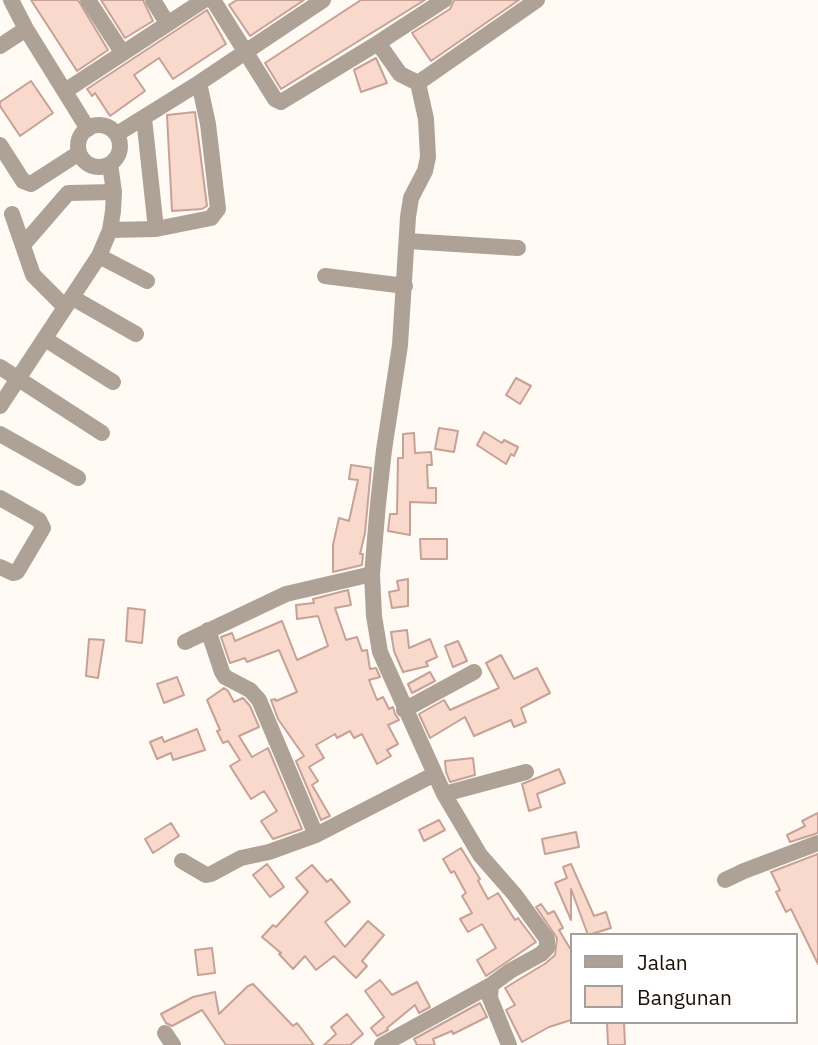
<!DOCTYPE html>
<html>
<head>
<meta charset="utf-8">
<style>
	body { margin:0 }
	#map { position:relative; width:818px; height:1045px; overflow:hidden; background:#fffaf4; font-family:"IBM Plex Sans",sans-serif }
	canvas { display:block }
	.legend { position:absolute; left:570px; top:933px; width:228px; height:91px; box-sizing:border-box; background:#fff; border:2px solid #a3a09c; margin:0; padding:9px 12px; list-style:none; font-size:21px; color:#191107 }
	.legend li { display:flex; align-items:center; gap:14px; height:35px }
	.legend b { width:35px; border:2px solid #a3a09c }
</style>
</head>
<body>
<div id="map">
<canvas width="818" height="1045"></canvas>
<ul class="legend">
<li><b style="height:9px;background:#aea297"></b>Jalan</li>
<li><b style="height:19px;background:#fad9cd"></b>Bangunan</li>
</ul>
</div>
<script>
const ctx = document.querySelector('canvas').getContext('2d');
ctx.lineJoin = 'round';
function paint(path, color) { ctx.fillStyle = color; ctx.fill(path, 'evenodd'); }
const shape = rows => new Path2D(rows.map(r => 'M' + r).join(''));
function trace(path, color, width, dash) { ctx.strokeStyle = color; ctx.lineWidth = width; ctx.lineCap = dash ? 'butt' : 'round'; ctx.setLineDash(dash || []); ctx.stroke(path); }
const building = shape([
	[31,0,78,0,108,50,77,71,31,0],
	[101,0,143,0,153,21,125,38,101,0],
	[237,0,304,0,250,36,229,5,237,0],
	[361,0,425,0,281,89,265,63,361,0],
	[454,0,519,0,431,61,412,33,450,9,454,0],
	[207,10,226,44,173,79,159,58,134,75,145,91,110,116,95,93,92,96,87,89,207,10],
	[376,58,387,83,361,92,354,70,376,58],
	[31,81,53,113,20,136,0,106,0,102,31,81],
	[195,112,207,206,202,209,172,211,167,115,195,112],
	[516,378,531,386,520,404,506,395,516,378],
	[439,428,458,431,454,452,435,449,439,428],
	[484,432,502,443,504,440,518,447,514,456,511,454,506,464,477,445,484,432],
	[414,433,415,453,431,452,432,465,427,465,428,488,436,488,436,503,410,502,410,535,388,531,390,514,397,514,398,458,403,458,403,434,414,433],
	[351,465,371,468,365,533,360,554,363,554,362,565,333,572,333,545,339,518,349,521,358,480,349,479,351,465],
	[420,539,447,539,447,559,421,559,420,539],
	[408,579,408,606,392,608,389,592,399,590,397,581,408,579],
	[348,590,351,605,335,608,346,640,357,637,362,651,367,650,370,669,376,668,380,677,369,680,377,700,383,697,389,709,393,707,395,714,399,720,388,725,398,744,387,750,391,756,377,764,362,734,354,738,350,731,337,738,335,734,316,745,324,758,309,767,318,781,312,785,330,816,321,820,296,761,304,756,278,719,271,700,275,699,276,701,297,692,279,650,247,662,245,658,230,663,221,637,232,633,235,641,282,621,297,660,328,646,318,616,297,619,296,605,314,603,313,599,348,590],
	[128,608,145,610,142,643,126,641,128,608],
	[407,630,409,648,430,639,437,657,426,662,428,666,403,672,394,651,391,632,407,630],
	[89,639,104,640,98,678,86,676,89,639],
	[458,641,467,661,453,667,445,646,458,641],
	[501,655,514,679,537,668,550,693,521,708,526,722,514,727,511,720,474,736,465,717,430,738,419,714,444,700,450,710,499,688,486,663,501,655],
	[430,672,435,681,412,693,408,684,430,672],
	[177,677,184,695,164,703,157,684,177,677],
	[224,688,228,691,234,702,243,698,250,706,259,727,239,736,252,757,268,748,302,829,273,839,261,821,277,811,264,791,251,799,230,766,240,760,228,741,223,743,217,731,220,730,207,700,224,688],
	[197,729,205,750,173,760,171,753,157,759,150,742,162,737,164,742,197,729],
	[473,758,475,775,450,782,446,772,445,761,473,758],
	[559,769,565,783,537,794,541,807,529,811,522,784,559,769],
	[818,813,818,833,790,842,787,835,805,826,802,821,818,813],
	[439,820,445,830,424,841,419,830,439,820],
	[171,823,179,836,153,853,145,839,171,823],
	[576,832,579,847,545,854,542,839,576,832],
	[461,848,480,879,478,881,488,899,498,893,515,920,518,918,536,942,486,976,477,960,496,948,482,924,468,932,460,919,472,913,462,896,466,893,454,871,451,873,443,859,461,848],
	[818,854,818,964,791,909,786,912,776,892,780,890,771,872,818,854],
	[267,864,284,887,270,897,253,875,267,864],
	[571,864,594,916,606,912,611,928,588,935,571,889,571,920,555,883,567,878,563,867,571,864],
	[312,865,327,882,331,879,350,902,325,922,345,947,368,921,384,935,362,961,367,966,356,978,334,956,316,970,305,956,293,969,279,954,281,953,262,937,273,925,276,927,308,892,296,878,312,865],
	[541,904,548,914,554,911,563,928,559,930,571,950,571,1020,549,1027,522,1042,506,1010,515,1005,505,988,546,963,555,955,557,938,536,907,541,904],
	[212,948,215,973,198,975,195,950,212,948],
	[380,980,392,995,417,982,430,1007,419,1013,415,1005,387,1028,388,1030,377,1036,371,1028,384,1017,365,991,380,980],
	[253,984,293,1026,297,1023,314,1045,226,1045,202,1010,172,1026,166,1023,161,1014,193,997,215,992,219,1014,248,986,253,984],
	[480,1003,487,1017,453,1034,452,1031,433,1039,435,1045,417,1045,414,1039,480,1003],
	[347,1014,363,1034,350,1045,324,1045,336,1034,331,1027,347,1014],
	[607,1022,624,1022,625,1045,608,1045,607,1022]
]);
paint(building, '#fad9cd');
trace(building, '#c6a296', 2);
trace(shape([
	[11,0,26,29,88,129],
	[88,0,122,52],
	[153,0,167,23],
	[213,0,275,99,281,102,378,43,444,0],
	[378,43,400,74,418,83,537,0],
	[0,46,26,29],
	[418,83,426,119,428,157,425,171,411,198,408,217,400,345,384,450,378,504,372,574,374,616,380,652,444,794,480,855,515,895,547,939,547,948,541,954,510,971,491,985,490,998,509,1045],
	[65,91,204,0],
	[144,118,156,229,211,218,218,209,208,124,199,83],
	'78 146a21 21 0 1 1 42 0a21 21 0 1 1-42 0Z',
	[117,134,199,83,323,0],
	[0,145,23,181,31,184,79,153],
	[12,214,33,275,65,307],
	[110,230,156,229],
	[407,241,518,248],
	[23,245,68,193,114,192],
	[99,256,147,281],
	[325,276,405,286],
	[73,298,136,334],
	[45,339,113,382],
	[0,367,102,433],
	[0,406,99,256,110,230,113,211,114,192,110,164],
	[0,434,78,478],
	[0,498,39,520,43,528,17,572,13,573,0,567],
	[208,630,222,672,225,677,250,690,259,700,316,835],
	[185,642,286,594,372,574],
	[404,710,474,672],
	[444,794,526,772],
	[182,861,206,875,211,874,241,858,269,852,316,835,433,775],
	[725,880,744,871,818,843],
	[165,1033,173,1045],
	[382,1045,491,985]
]), '#aea297', 16);
</script>
</body>
</html>
